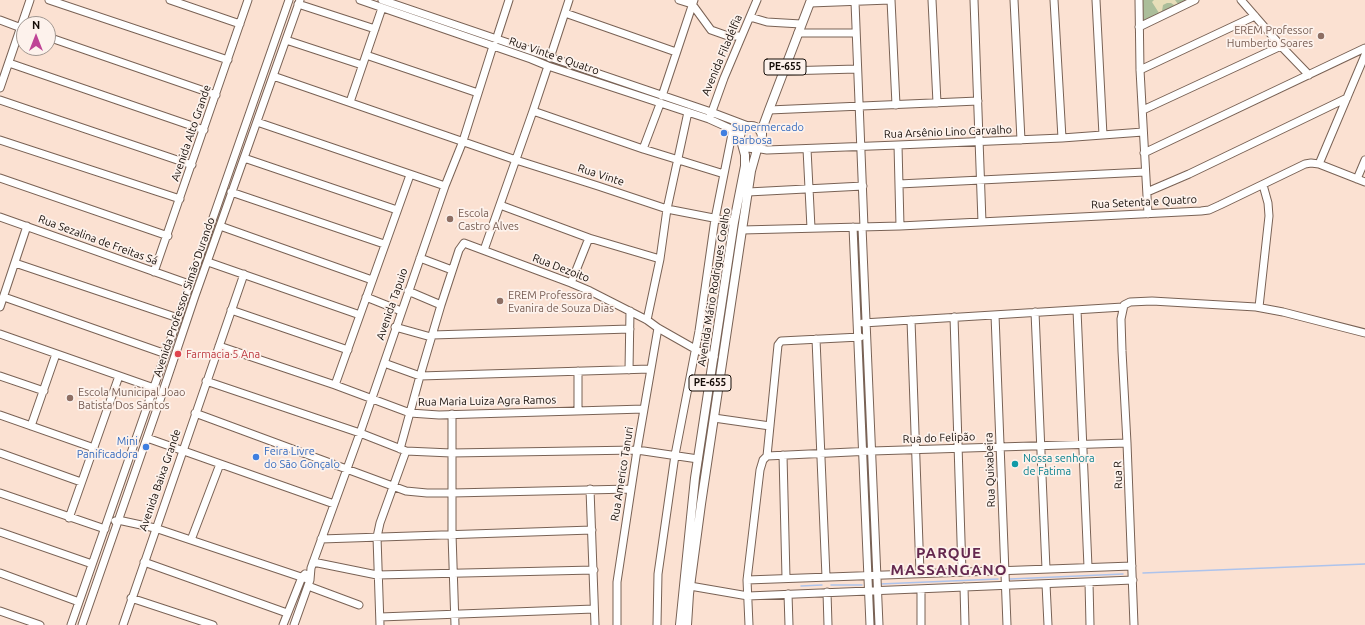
<!DOCTYPE html>
<html>
<head>
<meta charset="utf-8">
<style>
	body { margin:0 }
	#map { position:relative; width:1365px; height:625px; overflow:hidden; background:#fbe1d2; font-family:Ubuntu,sans-serif }
	canvas { display:block }
	.north { position:absolute; left:16px; top:16px; width:40px; height:40px; box-sizing:border-box; background:#fdf2ec; border:1px solid #a09690; border-radius:50%; rotate:0deg; font-size:11px; font-weight:700; line-height:16px; text-align:center; color:#140c07 }
	.north::after { content:''; display:block; margin:auto; width:14px; height:18px; background:#bf4496; clip-path:polygon(50% 0,100% 100%,50% 72%,0 100%) }
</style>
</head>
<body>
<div id="map">
<canvas width="1365" height="625"></canvas>
<div class="north">N</div>
</div>
<script>
const ctx = document.querySelector('canvas').getContext('2d');
ctx.lineJoin = 'round';
function paint(path, color) { ctx.fillStyle = color; ctx.fill(path, 'evenodd'); }
const shape = rows => new Path2D(rows.map(r => 'M' + r).join(''));
function trace(path, color, width, dash) { ctx.strokeStyle = color; ctx.lineWidth = width; ctx.lineCap = dash ? 'butt' : 'round'; ctx.setLineDash(dash || []); ctx.stroke(path); }
function drawText(font, color, halo, rows, align = 'center') {
  ctx.font = font + ' Ubuntu,sans-serif'; ctx.lineWidth = 3.5; ctx.setLineDash([]); ctx.textBaseline = 'middle'; ctx.strokeStyle = halo; ctx.fillStyle = color; for (const [text, x, y, turn = 0] of rows) {
    ctx.save(); ctx.translate(x, y); ctx.rotate((+turn || 0) * Math.PI / 180); ctx.textAlign = isNaN(turn) ? turn : align; if (halo) ctx.strokeText(text, 0, 0); ctx.fillText(text, 0, 0); ctx.restore();
  }
}
paint(shape([
	[1142,0,1191,0,1145,22,1143,21]
]), '#abbe9a');
paint(shape([
	[1154,0,1175,0,1178,4,1174,5,1171,3,1167,3,1163,5,1162,11,1159,13,1152,2]
]), '#e7deb9');
trace(shape([
	[1143,573,1365,564],
	[1010,579,1123,574],
	[880,584,998,579],
	[831,585,862,585],
	[801,586,822,585]
]), '#adc3ec', 1.5);
const minor = shape([
	[49,0,228,60],
	[170,0,240,24],
	[360,0,531,59,548,66,709,119,740,133],
	[382,0,711,112,748,126],
	[679,0,692,4,711,30,728,36,741,36],
	[891,0,896,105],
	[932,0,937,103],
	[974,0,982,222],
	[1014,0,1021,140],
	[1054,0,1062,138],
	[1096,0,1103,135],
	[1139,0,1140,70,1148,214],
	[1241,0,1281,46,1309,75],
	[855,2,864,227],
	[810,3,890,0],
	[298,4,375,29],
	[565,13,676,52],
	[750,17,767,22,801,24],
	[0,20,24,29],
	[1139,27,1195,0],
	[798,33,856,33],
	[48,37,216,95],
	[286,40,362,65],
	[496,40,509,0],
	[366,55,478,93],
	[550,58,569,0],
	[9,63,204,130],
	[1140,70,1255,16],
	[783,71,857,69],
	[273,76,516,160,598,186,667,209,734,222],
	[0,88,30,0],
	[662,96,694,0],
	[0,100,192,165],
	[350,102,382,8],
	[769,110,978,101],
	[1143,110,1281,46],
	[533,111,643,149,724,174],
	[710,117,724,78,757,0],
	[257,122,445,186],
	[0,140,180,199],
	[898,145,900,226],
	[755,148,767,150,898,145,1062,138,1143,132],
	[643,149,660,104],
	[807,149,811,228],
	[1144,153,1365,48],
	[244,158,397,210],
	[1319,164,1365,55],
	[0,178,168,236],
	[1357,179,1365,160],
	[899,184,1145,172],
	[231,192,384,244],
	[748,192,863,186],
	[1147,192,1189,174,1347,98],
	[500,205,589,238,660,259],
	[0,217,189,284],
	[220,226,372,280],
	[853,227,870,625],
	[862,227,879,625],
	[742,230,900,226,1201,211,1209,210,1220,205,1305,164,1311,163,1319,164,1365,182],
	[484,250,533,111,548,66],
	[420,258,452,270],
	[208,262,360,315],
	[15,263,178,318],
	[154,272,248,0],
	[571,283,589,238],
	[408,291,441,305],
	[4,297,166,354],
	[366,297,401,311],
	[0,307,27,226],
	[1259,307,1269,216,1268,203,1263,185],
	[231,310,348,350],
	[1077,310,1088,567],
	[1035,312,1046,569],
	[995,315,1007,625],
	[954,317,962,572],
	[647,320,660,259,667,209,688,112],
	[911,320,920,573],
	[863,323,1123,307],
	[395,327,431,337],
	[0,334,154,388],
	[432,335,630,329],
	[816,339,826,577],
	[219,346,335,385,410,413,439,415,644,409],
	[384,363,420,376,650,369],
	[629,370,630,311],
	[578,371,578,410],
	[0,376,44,391],
	[206,381,360,433,406,451,451,453,637,450,698,459],
	[335,385,410,175],
	[195,413,406,491,427,493,452,493,631,489],
	[452,414,452,534,455,625],
	[0,415,94,448],
	[714,418,770,426],
	[31,426,56,354],
	[147,438,334,504],
	[400,449,420,376,441,305,459,250,464,243,571,283,590,291,647,320,658,328,695,349,714,357],
	[0,453,81,482],
	[783,455,786,578],
	[767,456,778,345,781,341,860,337],
	[590,489,595,625],
	[0,493,105,529],
	[69,518,119,376],
	[115,521,118,520,155,528,310,580],
	[0,532,92,564],
	[321,539,592,530],
	[191,540,220,464],
	[144,562,287,613],
	[313,562,377,575,594,570],
	[0,573,79,602],
	[747,580,1132,566],
	[1089,582,1090,625],
	[1046,584,1048,625],
	[308,586,359,605],
	[690,586,748,596,1133,580],
	[964,587,965,625],
	[921,589,921,625],
	[827,592,828,625],
	[788,594,789,625],
	[131,598,213,625],
	[0,611,40,625],
	[380,617,594,609],
	[71,625,289,0],
	[82,625,158,406,195,296,300,0],
	[123,625,244,274],
	[283,625,302,577,305,574],
	[294,625,310,580,311,568,360,433,445,186,463,141,493,46],
	[380,625,377,537,380,523,406,451],
	[617,625,617,582,637,450,658,328],
	[657,625,658,574,675,455,699,331,715,219,733,129],
	[749,625,747,580,760,470,763,460,767,456,872,451,1127,443],
	[1134,625,1127,443,1122,351,1121,319,1124,305,1130,302,1152,301,1256,307,1283,312,1365,333]
]);
const major = shape([
	'740 137a11 11 0 1 1 22 0a11 11 0 1 1-22 0Z',
	[762,135,762,129,769,110,811,0],
	[680,625,695,478,734,222,745,166,745,155,742,144],
	[687,625,689,594,701,504,742,230,751,171,758,146]
]);
trace(minor, '#796255', 9);
trace(major, '#796255', 10);
trace(minor, '#fff', 7);
trace(major, '#fff', 8);
for (const [x, y, r, color] of [
	[1321,36,4,"#8d6e63"],
	[724,133,4,"#3f7fe0"],
	[450,219,4,"#8d6e63"],
	[500,301,4,"#8d6e63"],
	[178,354,4,"#e0444e"],
	[70,398,4,"#8d6e63"],
	[146,447,4,"#3f7fe0"],
	[256,457,4,"#3f7fe0"],
	[1015,464,4,"#0f9aa8"]
]) { const dot = new Path2D(); dot.arc(x, y, r, 0, 2 * Math.PI); ctx.fillStyle = color; ctx.fill(dot); trace(dot, '#fdf2ec', 1.5); }
for (const [x, y, w] of [
	[785,67,42],
	[710,383,42]
]) { const box = new Path2D(); box.roundRect(x - w / 2, y - 8, w, 16, 3); ctx.fillStyle = '#fdf2ec'; ctx.fill(box); trace(box, '#140c07', 1); }
drawText('bold 10px', '#140c07', null, [
	["PE-655",785,67],
	["PE-655",710,383]
]);
drawText('11px', '#785e54', '#fdf2ec', [
	["EREM Professor",1313,30,"right"],
	["Humberto Soares",1313,43,"right"],
	["Escola",458,213],
	["Castro Alves",458,226],
	["EREM Professora",508,295],
	["Evanira de Souza Dias",508,308],
	["Escola Municipal Joao",78,392],
	["Batista Dos Santos",78,405]
], 'left');
drawText('11px', '#140c07', '#fdf2ec', [
	["Avenida Filadélfia",722,55,-67],
	["Rua Vinte e Quatro",554,56,19],
	["Rua Arsênio Lino Carvalho",948,132,-2],
	["Avenida Alto Grande",191,133,-71],
	["Rua Vinte",601,175,18],
	["Rua Setenta e Quatro",1144,202,-3],
	["Rua Sezalina de Freitas Sá",98,240,20],
	["Rua Dezoito",561,268,21],
	["Avenida Mário Rodrigues Coelho",714,287,-81],
	["Avenida Professor Simão Durando",184,297,-71],
	["Avenida Tapuio",392,304,-71],
	["Rua Maria Luiza Agra Ramos",487,401,-1],
	["Rua do Felipão",939,438,-2],
	["Rua Quixabeira",990,470,-92],
	["Rua Americo Tanuri",622,474,-81],
	["Rua R",1118,475,-92],
	["Avenida Baixa Grande",160,480,-71]
]);
drawText('11px', '#366cbe', '#fdf2ec', [
	["Supermercado",732,127],
	["Barbosa",732,140],
	["Mini",138,441,"right"],
	["Panificadora",138,454,"right"],
	["Feira Livre",264,451],
	["do São Gonçalo",264,464]
], 'left');
drawText('11px', '#be3a42', '#fdf2ec', [
	["Farmacia 5 Ana",186,354]
], 'left');
drawText('11px', '#0d838f', '#fdf2ec', [
	["Nossa senhora",1023,458],
	["de Fatima",1023,471]
], 'left');
ctx.letterSpacing = '1px';
drawText('bold 15px', '#64284f', '#fdf2ec', [
	["PARQUE",949,553],
	["MASSANGANO",949,570]
]);
ctx.letterSpacing = '0px';
</script>
</body>
</html>
